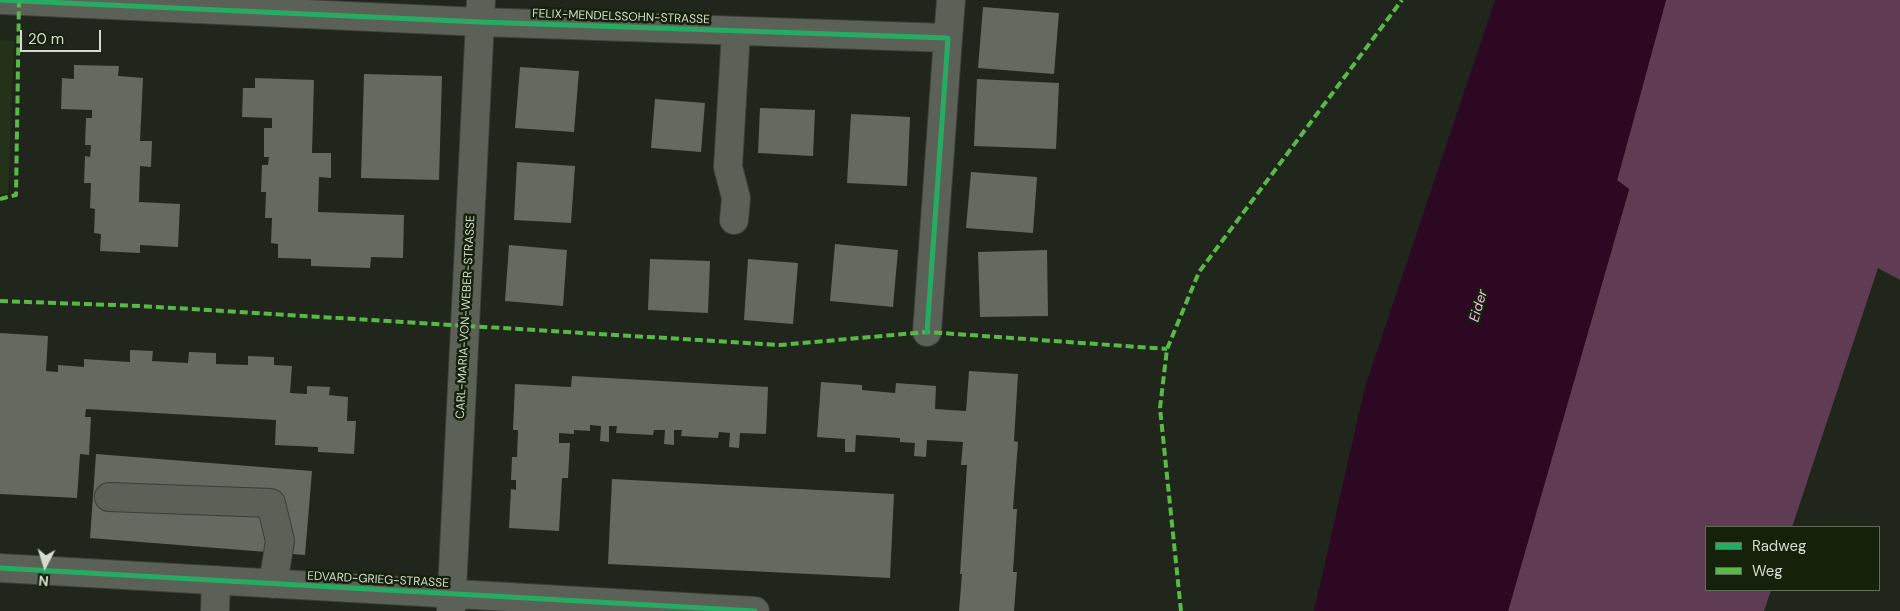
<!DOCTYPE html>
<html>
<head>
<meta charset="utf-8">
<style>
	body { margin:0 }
	#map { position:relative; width:1900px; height:611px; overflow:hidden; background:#20261b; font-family:"DM Sans",sans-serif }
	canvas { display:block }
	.legend { position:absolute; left:1705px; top:526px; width:175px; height:65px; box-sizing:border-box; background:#16210c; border:1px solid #626c5a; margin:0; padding:6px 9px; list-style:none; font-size:15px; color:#d4dccf }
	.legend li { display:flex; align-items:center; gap:10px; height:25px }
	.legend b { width:25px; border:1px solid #626c5a }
	.north { position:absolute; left:20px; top:541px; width:50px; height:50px; -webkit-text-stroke:4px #16210c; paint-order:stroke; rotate:185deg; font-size:14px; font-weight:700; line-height:20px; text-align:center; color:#d4dccf }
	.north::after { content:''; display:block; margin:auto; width:18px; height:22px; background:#d4dccf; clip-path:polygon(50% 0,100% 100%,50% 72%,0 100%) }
	.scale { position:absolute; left:20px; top:30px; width:81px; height:22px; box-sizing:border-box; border:2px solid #d4dccf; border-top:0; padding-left:6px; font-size:15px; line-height:18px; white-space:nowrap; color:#d4dccf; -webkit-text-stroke:4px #16210c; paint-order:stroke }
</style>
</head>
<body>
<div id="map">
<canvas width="1900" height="611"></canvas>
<ul class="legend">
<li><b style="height:6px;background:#26ab63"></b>Radweg</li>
<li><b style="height:6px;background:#58b947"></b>Weg</li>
</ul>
<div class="north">N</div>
<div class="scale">20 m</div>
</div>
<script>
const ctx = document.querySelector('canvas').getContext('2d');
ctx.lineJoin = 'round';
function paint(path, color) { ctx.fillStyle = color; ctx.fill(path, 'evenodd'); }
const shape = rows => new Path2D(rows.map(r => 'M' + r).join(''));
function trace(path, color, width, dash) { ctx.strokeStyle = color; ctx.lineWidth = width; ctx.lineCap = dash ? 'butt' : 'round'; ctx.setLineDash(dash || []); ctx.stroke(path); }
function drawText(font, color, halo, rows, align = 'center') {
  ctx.font = font + ' "DM Sans",sans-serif'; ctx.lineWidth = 5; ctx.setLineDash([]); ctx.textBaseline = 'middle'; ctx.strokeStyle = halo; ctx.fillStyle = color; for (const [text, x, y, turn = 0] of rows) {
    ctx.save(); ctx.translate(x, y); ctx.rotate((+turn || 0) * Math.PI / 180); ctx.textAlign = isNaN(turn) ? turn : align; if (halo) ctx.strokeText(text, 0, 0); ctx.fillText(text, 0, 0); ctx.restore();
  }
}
paint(shape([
	[0,40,14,41,8,193,0,195]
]), '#243219');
paint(shape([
	[1666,0,1900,0,1900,280,1878,268,1792,527,1706,527,1706,590,1771,590,1764,611,1508,611,1629,190,1617,181]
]), '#5f3c54');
paint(shape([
	[1495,0,1666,0,1617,180,1629,189,1508,611,1314,611,1365,387]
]), '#2c0823');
paint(shape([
	[983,7,1059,13,1054,74,978,68],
	[74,65,119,66,118,76,143,78,140,141,152,141,151,167,140,166,139,202,180,204,178,247,140,245,140,253,100,251,101,234,94,233,95,209,90,208,91,183,84,183,85,156,90,157,91,145,85,145,86,118,92,118,92,110,61,109,62,78,74,79],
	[520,67,579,71,574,132,515,128],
	[364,74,442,76,439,180,361,178],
	[255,78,314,80,312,153,331,153,331,178,319,177,318,212,404,215,403,258,371,257,370,268,311,266,311,259,278,258,278,244,271,243,272,218,265,218,266,192,261,192,262,165,268,165,269,157,264,157,264,128,272,128,272,118,242,117,243,88,255,88],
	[977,79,1059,83,1056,149,974,146],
	[655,99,705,103,701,152,651,148],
	[760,108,815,110,813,156,758,153],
	[851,114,910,117,907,186,847,183],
	[517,162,575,166,571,223,514,220],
	[971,172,1037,177,1033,233,966,228],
	[835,244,898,250,893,307,830,301],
	[509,245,567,250,563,306,505,301],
	[1047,250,1048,316,980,317,978,252],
	[650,259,710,261,708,313,648,310],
	[748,259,798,263,793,324,744,320],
	[0,333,48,336,46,371,58,372,58,365,84,367,84,359,130,362,130,350,153,351,152,361,188,363,189,352,216,353,216,364,248,365,248,356,274,357,274,365,292,366,290,393,307,394,307,386,330,387,329,395,348,397,347,421,356,421,354,454,318,452,318,447,275,445,276,420,86,409,85,417,91,417,89,455,80,454,77,498,0,494],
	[969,371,1018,374,1014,441,1018,442,1013,509,1017,509,1013,572,1017,572,1014,611,959,611,962,574,960,574,967,465,961,465,963,442,927,440,926,457,914,456,915,443,900,442,900,438,856,435,855,452,845,452,845,439,817,437,821,382,862,385,862,390,895,393,896,383,936,386,935,409,966,411],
	[572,376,768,387,766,434,740,433,739,448,729,447,730,433,719,432,718,438,681,436,682,430,674,430,674,445,664,444,665,430,654,430,653,435,616,433,617,426,609,426,609,442,600,441,601,426,590,425,590,431,574,430,574,434,559,433,559,443,570,443,568,478,562,478,559,531,509,528,511,489,516,490,516,480,511,480,512,457,517,457,518,430,513,430,515,384,571,387],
	[96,454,312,471,305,555,90,538],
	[612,479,894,494,890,578,608,564]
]), '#646a5f');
const minor = shape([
	[0,0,480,22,948,38,927,332],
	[948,38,951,0],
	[734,220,736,198,728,167,736,31],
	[109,497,271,503,280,541,273,584],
	[0,568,755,611],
	[215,611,216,580],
	[451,611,481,0]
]);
trace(minor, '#3a3f37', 30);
trace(minor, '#5c6158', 28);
trace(shape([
	[0,199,16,195,19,0],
	[0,301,141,306,780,345,927,332,1167,349],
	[1181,611,1160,408,1167,349,1199,272,1402,0]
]), '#58b947', 4, [8, 4]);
trace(shape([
	[0,0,480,22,948,38,927,332],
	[0,568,755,611]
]), '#26ab63', 5);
drawText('12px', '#d4dccf', '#16210c', [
	["FELIX-MENDELSSOHN-STRASSE",621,17,2],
	["CARL-MARIA-VON-WEBER-STRASSE",466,317,-87],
	["EDVARD-GRIEG-STRASSE",378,580,3]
]);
drawText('italic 14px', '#f9bde5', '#16210c', [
	["Eider",1479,306,-74]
]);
</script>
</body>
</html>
